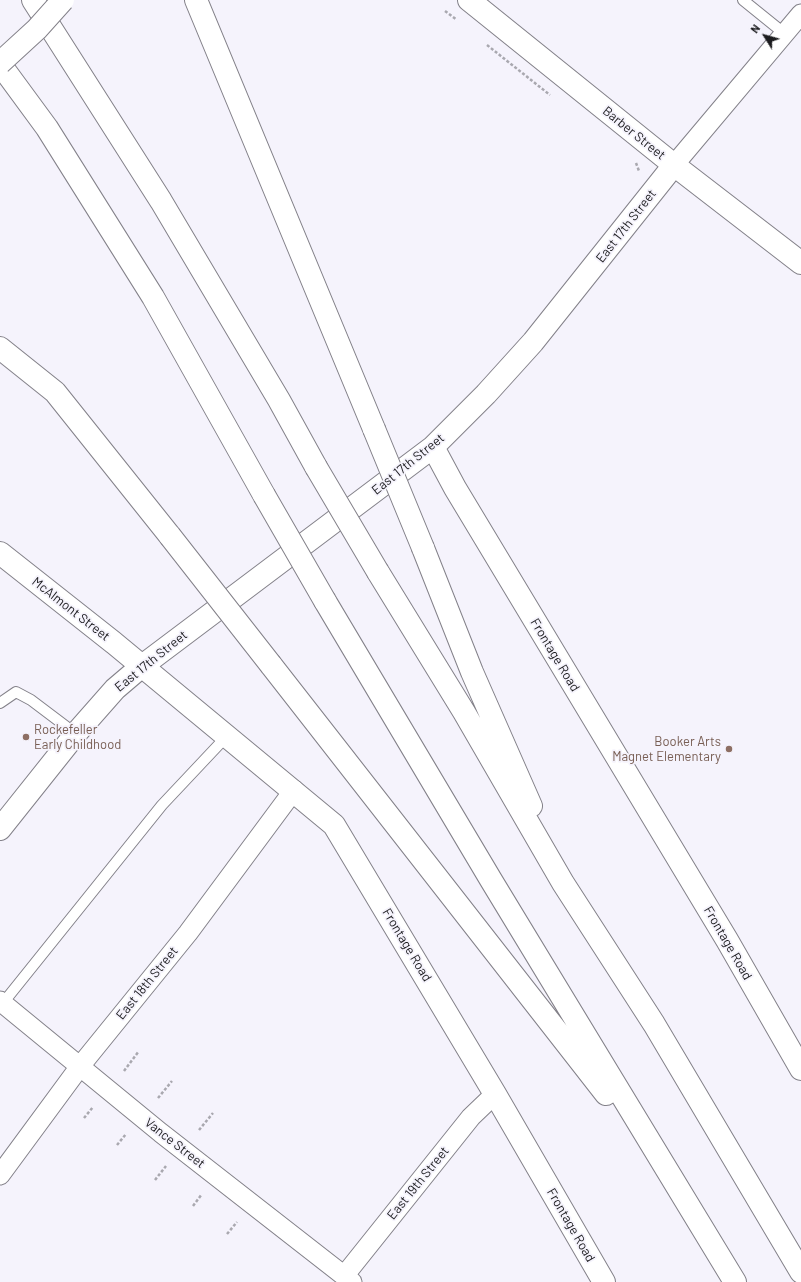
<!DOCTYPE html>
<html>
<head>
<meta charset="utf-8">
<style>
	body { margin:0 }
	#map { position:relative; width:801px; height:1282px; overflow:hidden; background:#f5f3fc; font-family:Barlow,sans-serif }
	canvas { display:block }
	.north { position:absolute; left:745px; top:16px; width:40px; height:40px; -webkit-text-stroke:3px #f5f3fc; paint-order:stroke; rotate:307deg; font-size:11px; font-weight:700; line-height:16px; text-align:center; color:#1b1b1e }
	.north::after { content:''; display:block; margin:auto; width:14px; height:18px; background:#1b1b1e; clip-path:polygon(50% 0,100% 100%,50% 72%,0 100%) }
</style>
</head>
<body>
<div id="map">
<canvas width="801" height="1282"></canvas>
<div class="north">N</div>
</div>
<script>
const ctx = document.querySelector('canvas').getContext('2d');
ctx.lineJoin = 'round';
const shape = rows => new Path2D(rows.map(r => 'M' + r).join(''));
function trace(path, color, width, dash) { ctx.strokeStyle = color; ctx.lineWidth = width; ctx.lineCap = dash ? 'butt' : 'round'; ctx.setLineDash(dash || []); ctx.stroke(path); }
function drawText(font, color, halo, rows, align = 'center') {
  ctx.font = font + ' Barlow,sans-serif'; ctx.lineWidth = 3.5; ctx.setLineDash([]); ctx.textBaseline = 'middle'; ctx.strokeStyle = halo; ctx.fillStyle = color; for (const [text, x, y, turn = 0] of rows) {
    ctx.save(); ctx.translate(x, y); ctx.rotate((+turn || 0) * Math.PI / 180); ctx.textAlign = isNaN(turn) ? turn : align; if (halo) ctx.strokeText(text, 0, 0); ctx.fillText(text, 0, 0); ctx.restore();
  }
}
const lane = shape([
	[743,0,785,34],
	[0,703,16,692,31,700,76,734],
	[3,1003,162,805,226,737]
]);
const street = shape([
	[674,165,801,14],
	[0,1001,161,1133,352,1282],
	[0,1175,81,1065,188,933,294,790],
	[344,1276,471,1117,495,1094]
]);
const secondary = shape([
	[469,0,674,165,801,263],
	[433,447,455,488,727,940,801,1069],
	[0,553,114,643,334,825,495,1094,604,1282],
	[0,829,78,731,115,689,142,666,433,447,486,394,533,342,674,165]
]);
const highway = shape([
	[33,0,161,201,279,400,316,467],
	[196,0,374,429],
	[0,64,47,128,153,297,264,495],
	[0,348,55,392,170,536],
	[423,548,472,672,531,806],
	[378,572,464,712,563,883,654,1024,801,1272],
	[325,601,491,880,735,1282],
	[271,665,606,1094]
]);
trace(lane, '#838189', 12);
trace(street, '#838189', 21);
trace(secondary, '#838189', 24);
trace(highway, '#838189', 24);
trace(shape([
	[445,11,457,20],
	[487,45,550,95],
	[636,163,639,171],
	[124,1071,139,1051],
	[158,1098,172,1081],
	[84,1118,93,1107],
	[199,1130,213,1113],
	[117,1145,126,1134],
	[155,1180,166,1166],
	[193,1206,202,1194],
	[227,1234,237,1222]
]), '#a9a8af', 2.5, [3, 2]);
trace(lane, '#fff', 10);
trace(street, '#fff', 19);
trace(secondary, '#fff', 22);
trace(highway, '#fff', 22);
const highwayBridge = shape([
	[0,63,37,29,63,0],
	[374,429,423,548],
	[316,467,378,572],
	[264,495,325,601],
	[170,536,271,665]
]);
trace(highwayBridge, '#838189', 24, []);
trace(highwayBridge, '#fff', 22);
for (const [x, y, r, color] of [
	[26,737,4,"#8d6e63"],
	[729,749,4,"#8d6e63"]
]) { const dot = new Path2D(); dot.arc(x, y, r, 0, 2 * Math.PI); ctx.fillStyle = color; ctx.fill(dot); trace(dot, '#f5f3fc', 1.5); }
drawText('13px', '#1b1b1e', '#f5f3fc', [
	["Barber Street",634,133,39],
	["East 17th Street",626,226,-52],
	["East 17th Street",408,464,-39],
	["McAlmont Street",71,609,38],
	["Frontage Road",555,655,59],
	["East 17th Street",151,661,-39],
	["Frontage Road",728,943,60],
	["Frontage Road",407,945,59],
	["East 18th Street",147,983,-51],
	["Vance Street",175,1143,38],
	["East 19th Street",418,1183,-51],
	["Frontage Road",571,1225,60]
]);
drawText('13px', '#785e54', '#f5f3fc', [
	["Rockefeller",34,730],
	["Early Childhood",34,745],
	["Booker Arts",721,742,"right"],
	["Magnet Elementary",721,757,"right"]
], 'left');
</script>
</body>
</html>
